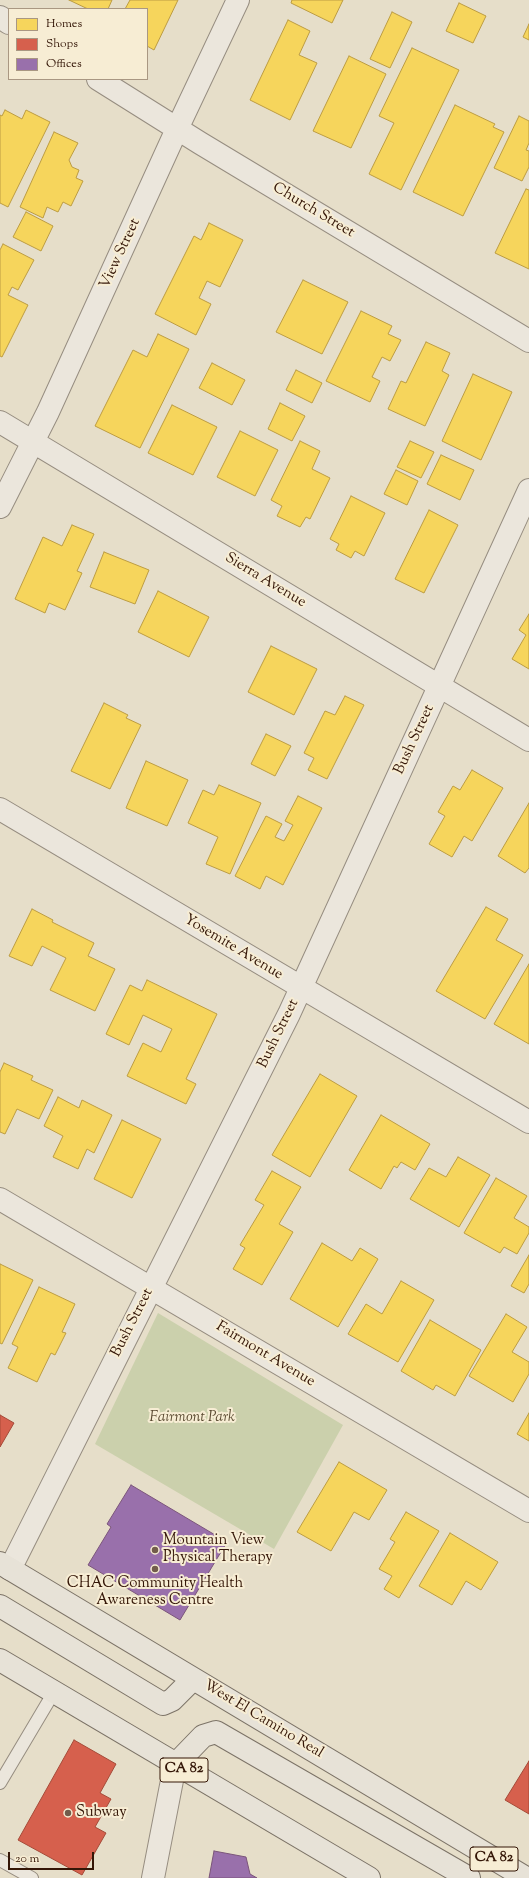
<!DOCTYPE html>
<html>
<head>
<meta charset="utf-8">
<style>
	body { margin:0 }
	#map { position:relative; width:529px; height:1878px; overflow:hidden; background:#e6dec9; font-family:"Sorts Mill Goudy",serif }
	canvas { display:block }
	.legend { position:absolute; left:8px; top:8px; width:140px; height:72px; box-sizing:border-box; background:#f7edd4; border:1px solid #a99782; margin:0; padding:5px 7px; list-style:none; font-size:12px; color:#341607 }
	.legend li { display:flex; align-items:center; gap:8px; height:20px }
	.legend b { width:20px; border:1px solid #a99782 }
	.scale { position:absolute; left:8px; top:1852px; width:86px; height:18px; box-sizing:border-box; border:2px solid #341607; border-top:0; padding-left:5px; font-size:12px; line-height:14px; white-space:nowrap; color:#341607; -webkit-text-stroke:3px #f7edd4; paint-order:stroke }
</style>
</head>
<body>
<div id="map">
<canvas width="529" height="1878"></canvas>
<ul class="legend">
<li><b style="height:11px;background:#f6d55c"></b>Homes</li>
<li><b style="height:11px;background:#d6604d"></b>Shops</li>
<li><b style="height:11px;background:#9970ab"></b>Offices</li>
</ul>
<div class="scale">20 m</div>
</div>
<script>
const ctx = document.querySelector('canvas').getContext('2d');
ctx.lineJoin = 'round';
function paint(path, color) { ctx.fillStyle = color; ctx.fill(path, 'evenodd'); }
const shape = rows => new Path2D(rows.map(r => 'M' + r).join(''));
function trace(path, color, width, dash) { ctx.strokeStyle = color; ctx.lineWidth = width; ctx.lineCap = dash ? 'butt' : 'round'; ctx.setLineDash(dash || []); ctx.stroke(path); }
function drawText(font, color, halo, rows, align = 'center') {
  ctx.font = font + ' "Sorts Mill Goudy",serif'; ctx.lineWidth = 4; ctx.setLineDash([]); ctx.textBaseline = 'middle'; ctx.strokeStyle = halo; ctx.fillStyle = color; for (const [text, x, y, turn = 0] of rows) {
    ctx.save(); ctx.translate(x, y); ctx.rotate((+turn || 0) * Math.PI / 180); ctx.textAlign = isNaN(turn) ? turn : align; if (halo) ctx.strokeText(text, 0, 0); ctx.fillText(text, 0, 0); ctx.restore();
  }
}
paint(shape([
	[158,1313,343,1425,274,1549,95,1444]
]), '#cbd0ac');
const homes = shape([
	[69,0,112,0,108,9,88,9,69,0],
	[130,0,178,0,154,50,147,46,147,9,125,9,130,0],
	[292,0,343,0,332,23,291,3,292,0],
	[459,3,486,16,473,43,446,31,459,3],
	[392,12,412,22,390,68,370,59,392,12],
	[288,20,310,31,299,55,317,63,290,120,250,100,288,20],
	[529,24,529,40,523,37,529,24],
	[412,48,459,70,401,190,369,174,394,123,379,116,412,48],
	[349,56,386,74,351,148,313,131,349,56],
	[455,105,495,124,493,127,504,132,463,216,413,192,455,105],
	[5,110,22,119,26,110,50,122,8,207,0,203,0,115,2,116,5,110],
	[519,116,529,121,529,143,526,150,529,151,529,167,522,181,494,168,519,116],
	[54,132,78,143,69,160,72,167,79,170,76,178,83,181,71,206,63,202,58,212,47,207,43,218,20,207,54,132],
	[526,189,529,190,529,269,495,253,526,189],
	[26,212,53,226,41,251,13,237,26,212],
	[209,223,243,240,220,287,207,281,199,298,211,304,196,335,155,314,194,236,201,240,209,223],
	[3,244,34,260,18,290,12,287,8,295,28,305,2,357,0,356,0,250,3,244],
	[303,280,348,302,322,354,276,332,303,280],
	[361,311,392,326,388,334,401,340,390,361,382,357,372,377,380,381,370,402,326,381,361,311],
	[158,334,189,349,140,448,95,426,133,350,147,357,158,334],
	[426,342,450,353,442,371,449,375,425,426,388,409,401,381,406,383,426,342],
	[212,363,245,380,232,405,199,388,212,363],
	[296,370,322,383,312,403,286,390,296,370],
	[473,374,512,392,481,460,442,441,473,374],
	[280,403,305,416,292,441,268,429,280,403],
	[172,405,217,427,193,475,148,453,172,405],
	[240,431,278,450,255,496,217,477,240,431],
	[300,441,320,451,312,469,330,478,310,519,306,517,300,527,277,516,282,506,271,500,300,441],
	[410,441,434,452,421,478,397,467,410,441],
	[441,455,474,470,460,500,427,484,441,455],
	[396,470,418,481,407,505,384,494,396,470],
	[351,496,385,513,364,556,355,551,351,558,336,550,339,544,330,539,351,496],
	[429,510,458,525,424,593,395,579,429,510],
	[72,525,94,534,77,571,82,573,65,610,49,603,45,613,15,599,43,537,62,546,72,525],
	[104,552,149,570,135,604,90,587,104,552],
	[158,591,209,617,189,657,138,632,158,591],
	[529,614,529,669,512,659,526,635,519,630,529,614],
	[271,646,317,669,294,715,248,692,271,646],
	[345,696,364,705,327,779,308,770,314,758,304,753,325,711,335,715,345,696],
	[104,703,128,715,126,718,141,725,110,789,71,771,104,703],
	[266,734,291,746,275,776,251,764,266,734],
	[146,761,188,780,167,826,126,808,146,761],
	[472,770,503,788,472,841,464,836,452,857,429,844,445,816,438,812,453,786,460,790,472,770],
	[219,785,261,803,230,874,206,864,218,837,188,823,203,790,214,795,219,785],
	[298,796,322,808,283,885,266,876,260,889,235,876,266,816,282,824,275,837,284,841,293,825,285,821,298,796],
	[529,803,529,868,525,873,498,856,529,803],
	[486,907,508,919,496,940,523,955,485,1019,436,991,486,907],
	[32,909,53,920,52,922,94,943,88,956,115,969,95,1011,50,990,66,958,42,946,32,966,9,956,32,909],
	[529,964,529,1044,494,1024,529,964],
	[147,980,217,1014,186,1079,196,1084,186,1104,127,1076,143,1043,161,1052,172,1029,143,1015,129,1045,106,1034,130,985,142,991,147,980],
	[4,1063,33,1076,31,1080,53,1090,39,1119,17,1109,5,1134,0,1132,0,1072,4,1063],
	[320,1074,357,1096,310,1177,272,1155,320,1074],
	[58,1097,79,1108,82,1100,112,1115,94,1153,87,1149,78,1169,53,1157,63,1136,44,1126,58,1097],
	[381,1115,430,1144,415,1170,401,1162,397,1168,394,1166,381,1189,349,1170,381,1115],
	[122,1120,161,1139,132,1198,94,1179,122,1120],
	[458,1157,490,1175,459,1227,410,1199,429,1168,446,1177,458,1157],
	[272,1171,301,1187,279,1224,293,1232,262,1285,233,1269,245,1248,240,1245,264,1205,255,1200,272,1171],
	[496,1178,527,1196,514,1218,529,1227,529,1233,517,1254,504,1247,500,1253,464,1233,496,1178],
	[322,1243,352,1261,360,1248,378,1259,338,1327,290,1299,322,1243],
	[529,1255,529,1284,524,1293,511,1286,529,1255],
	[0,1264,33,1280,2,1344,0,1343,0,1264],
	[401,1281,434,1300,398,1362,348,1334,366,1304,382,1314,401,1281],
	[39,1287,75,1304,62,1332,66,1333,55,1355,51,1353,37,1382,8,1368,18,1347,12,1344,39,1287],
	[506,1314,527,1327,512,1352,529,1362,529,1374,513,1402,469,1376,506,1314],
	[430,1320,481,1350,455,1396,436,1385,433,1390,401,1371,430,1320],
	[529,1413,529,1441,517,1434,529,1413],
	[339,1462,387,1490,369,1520,354,1512,331,1551,297,1532,339,1462],
	[406,1512,439,1531,399,1598,384,1589,392,1576,379,1569,395,1542,390,1539,406,1512],
	[450,1533,498,1562,481,1590,466,1581,452,1605,419,1586,450,1533]
]);
paint(homes, '#f6d55c');
trace(homes, '#bc9c42', 1);
const shops = shape([
	[0,1415,14,1423,0,1447,0,1415],
	[74,1740,116,1764,100,1793,111,1799,95,1827,106,1833,82,1875,18,1840,74,1740],
	[529,1761,529,1814,505,1800,529,1761]
]);
paint(shops, '#d6604d');
trace(shops, '#a54a38', 1);
const offices = shape([
	[131,1485,227,1542,180,1620,88,1565,111,1527,107,1524,131,1485],
	[214,1851,246,1857,250,1874,257,1878,209,1878,214,1851]
]);
paint(offices, '#9970ab');
trace(offices, '#7b557a', 1);
const service = shape([
	[0,1783,54,1692],
	[0,1860,32,1878]
]);
const minor = shape([
	[0,17,9,23],
	[98,79,200,143,529,341],
	[0,422,529,740],
	[0,507,48,412,177,129,238,0],
	[0,809,529,1122],
	[0,1199,529,1511],
	[10,1569,289,1014,529,490],
	[153,1878,175,1765]
]);
const primary = shape([
	[0,1563,526,1878],
	[0,1606,163,1704,172,1700,193,1679],
	[0,1660,369,1878],
	[175,1765,203,1736,216,1732,469,1878]
]);
trace(service, '#968d80', 14);
trace(minor, '#968d80', 24);
trace(primary, '#7c7367', 24);
trace(service, '#ebe6dc', 12);
trace(minor, '#ebe6dc', 22);
trace(primary, '#e7e2d7', 22);
for (const [x, y, r, color] of [
	[155,1550,4,"#725c4b"],
	[155,1569,4,"#725c4b"],
	[68,1813,4,"#725c4b"]
]) { const dot = new Path2D(); dot.arc(x, y, r, 0, 2 * Math.PI); ctx.fillStyle = color; ctx.fill(dot); trace(dot, '#f7edd4', 1.5); }
for (const [x, y, w] of [
	[184,1770,48],
	[494,1859,48]
]) { const box = new Path2D(); box.roundRect(x - w / 2, y - 12, w, 24, 3); ctx.fillStyle = '#f7edd4'; ctx.fill(box); trace(box, '#341607', 1); }
drawText('bold 14px', '#341607', null, [
	["CA 82",184,1770],
	["CA 82",494,1859]
]);
drawText('15px', '#341607', '#f7edd4', [
	["Church Street",313,211,31],
	["View Street",121,254,-65],
	["Sierra Avenue",265,581,31],
	["Bush Street",415,740,-65],
	["Yosemite Avenue",233,948,31],
	["Bush Street",279,1034,-64],
	["Bush Street",133,1323,-63],
	["Fairmont Avenue",265,1355,31],
	["West El Camino Real",263,1720,31]
]);
drawText('italic 15px', '#5b4b32', '#f7edd4', [
	["Fairmont Park",192,1418]
]);
drawText('15px', '#341607', '#f7edd4', [
	["Mountain View",163,1541],
	["Physical Therapy",163,1558],
	["CHAC Community Health",155,1584,"center"],
	["Awareness Centre",155,1601,"center"],
	["Subway",76,1813]
], 'left');
</script>
</body>
</html>
